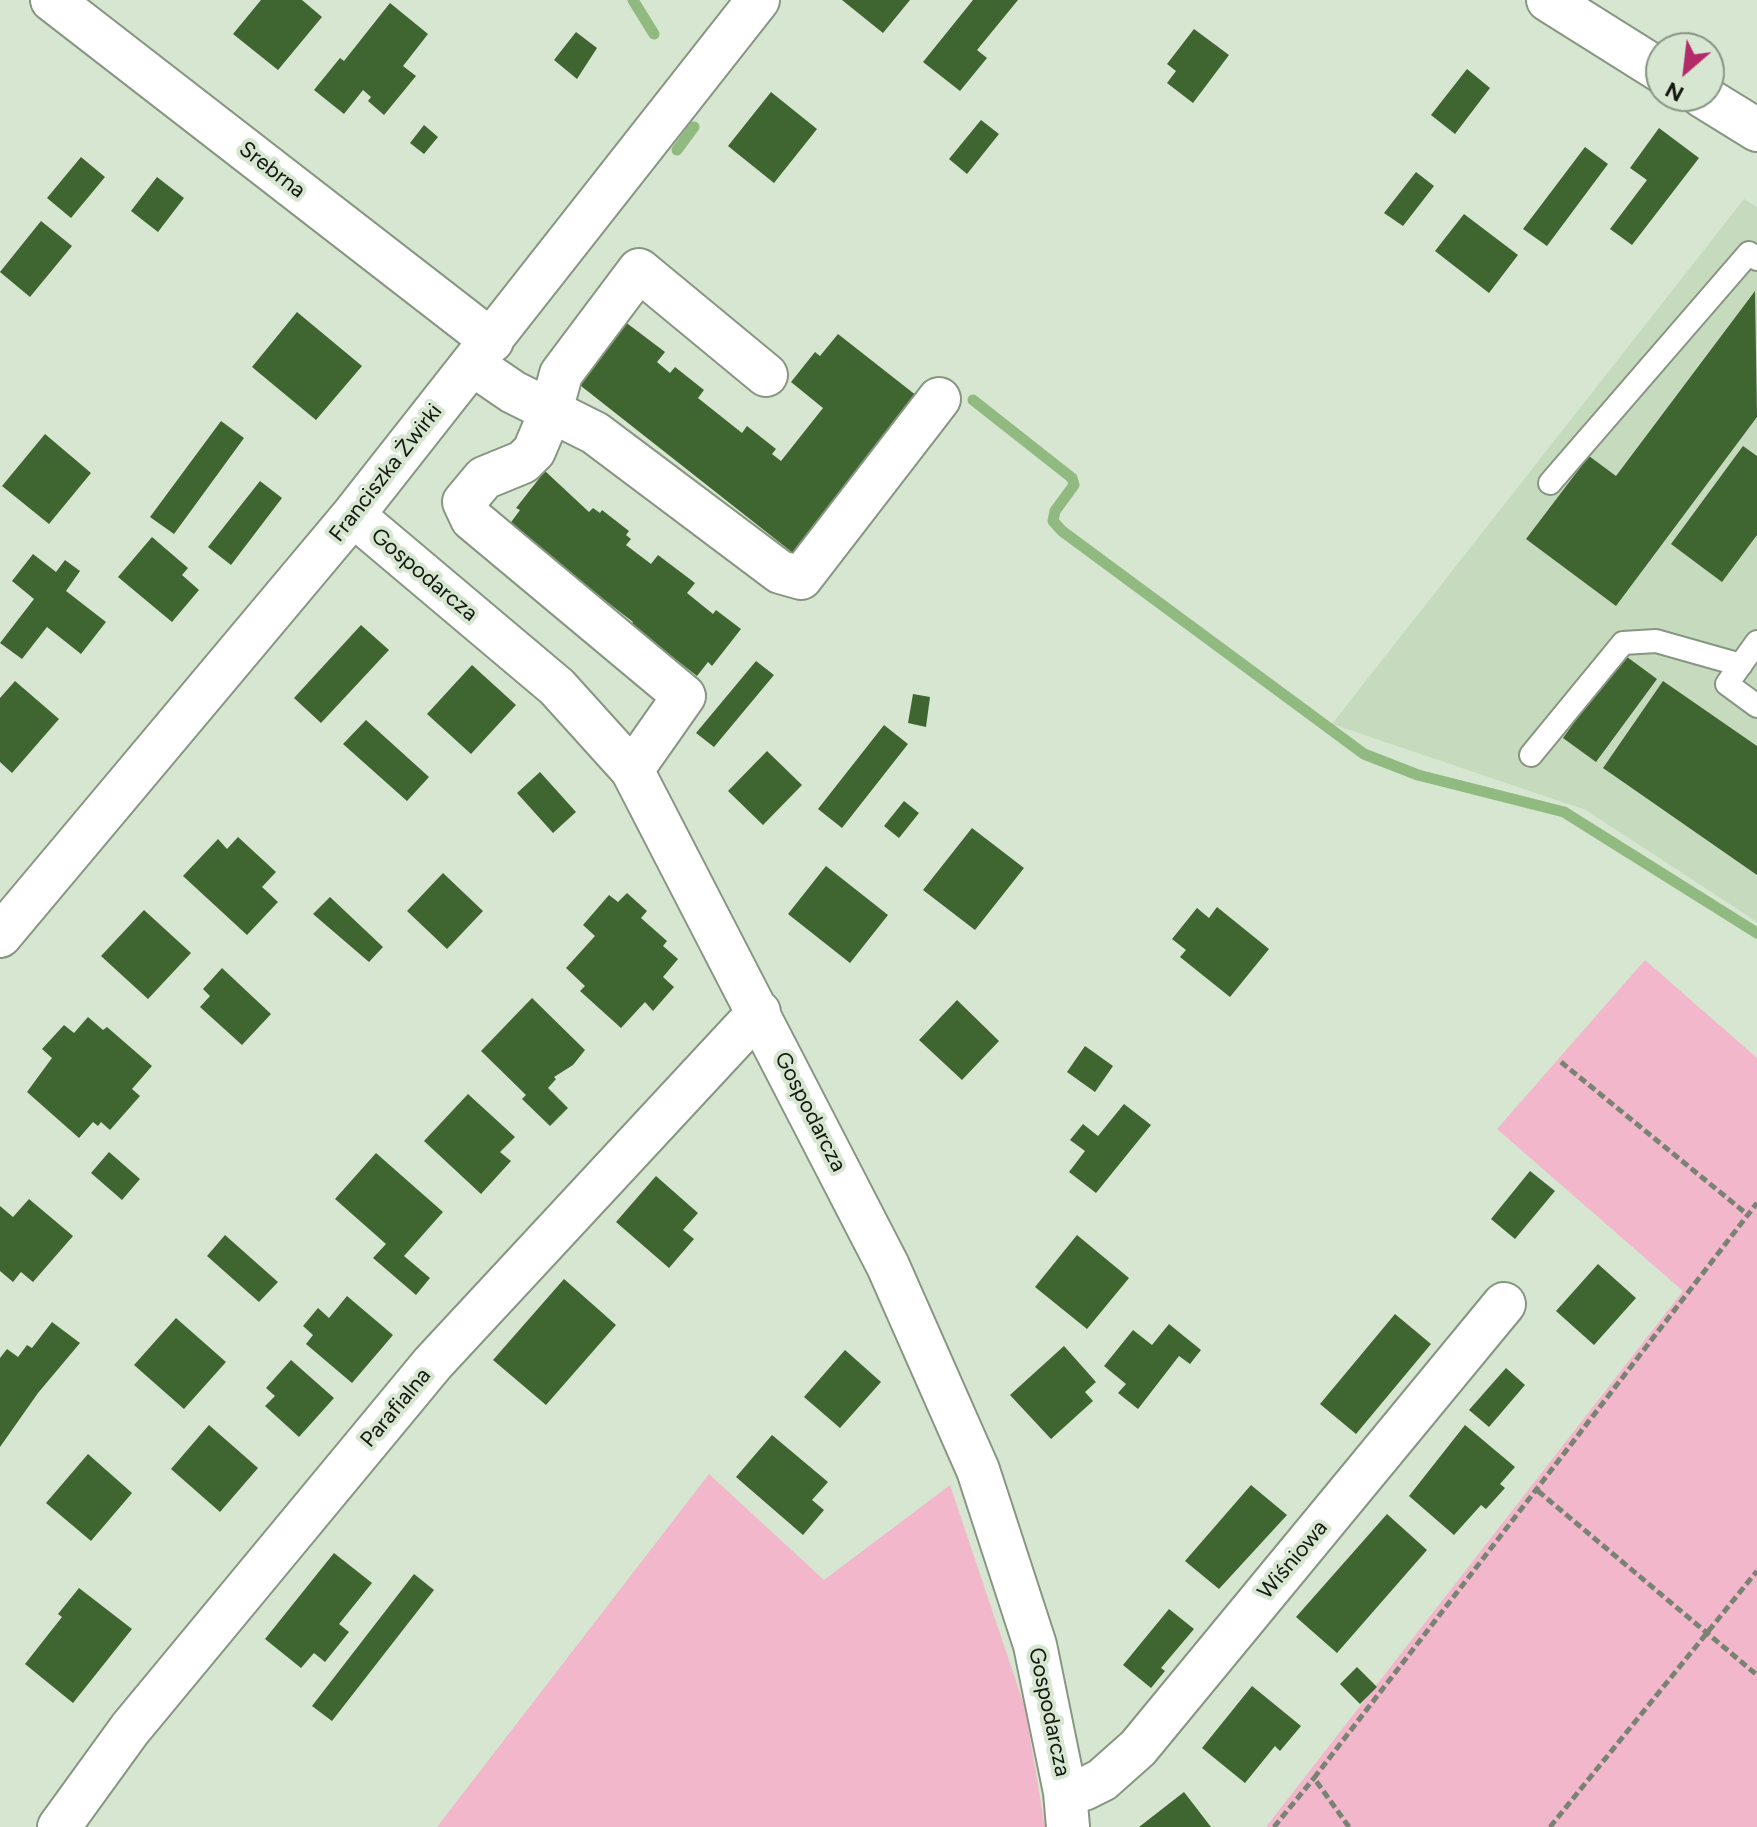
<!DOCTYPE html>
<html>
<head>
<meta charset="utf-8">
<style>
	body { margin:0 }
	#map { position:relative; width:1757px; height:1827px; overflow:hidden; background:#d6e6d0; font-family:Figtree,sans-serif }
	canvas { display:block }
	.north { position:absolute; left:1645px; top:32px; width:80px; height:80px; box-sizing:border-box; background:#d6e6d0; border:2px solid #889484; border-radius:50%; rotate:208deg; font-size:22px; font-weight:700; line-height:32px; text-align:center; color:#131811 }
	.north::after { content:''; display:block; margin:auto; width:28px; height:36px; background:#b42b6a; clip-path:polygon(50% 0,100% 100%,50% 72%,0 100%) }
</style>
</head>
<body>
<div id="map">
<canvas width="1757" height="1827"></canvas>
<div class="north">N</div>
</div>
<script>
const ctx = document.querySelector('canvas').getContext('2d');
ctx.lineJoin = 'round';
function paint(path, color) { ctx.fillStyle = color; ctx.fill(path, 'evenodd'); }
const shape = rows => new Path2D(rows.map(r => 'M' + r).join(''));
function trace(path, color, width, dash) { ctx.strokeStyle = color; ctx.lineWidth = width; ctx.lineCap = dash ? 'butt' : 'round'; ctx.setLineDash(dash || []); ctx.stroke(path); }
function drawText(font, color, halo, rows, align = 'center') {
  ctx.font = font + ' Figtree,sans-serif'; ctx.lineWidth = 8; ctx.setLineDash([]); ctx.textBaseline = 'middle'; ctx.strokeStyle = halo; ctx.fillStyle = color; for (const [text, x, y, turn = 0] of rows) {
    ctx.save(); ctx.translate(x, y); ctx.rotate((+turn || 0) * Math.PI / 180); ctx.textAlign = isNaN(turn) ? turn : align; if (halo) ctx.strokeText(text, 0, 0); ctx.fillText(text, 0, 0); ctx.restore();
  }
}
paint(shape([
	[1744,199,1757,207,1757,922,1586,810,1332,724]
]), '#c6dabe');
paint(shape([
	[1645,960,1757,1058,1757,1827,1266,1827,1683,1291,1497,1129],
	[709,1474,824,1580,950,1485,1025,1708,1045,1827,437,1827]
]), '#f2b7ca');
trace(shape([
	[633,0,654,34],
	[677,150,694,127],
	[973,400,1072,478,1074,485,1055,511,1053,521,1062,531,1364,754,1418,775,1564,812,1757,933]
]), '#91ba81', 11);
paint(shape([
	[261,0,302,0,322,17,278,70,233,34],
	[842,0,910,0,883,33],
	[973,0,1018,0,977,50,987,58,960,91,923,62],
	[390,3,428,34,403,66,416,76,384,115,368,101,371,97,363,90,344,114,314,90,340,58,344,61],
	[1194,29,1229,55,1193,103,1167,83,1176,71,1167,64],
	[576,32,597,48,577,79,554,60],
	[1467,69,1490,88,1455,134,1431,115],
	[771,92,817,129,774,183,728,146],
	[981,120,999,134,967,174,949,159],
	[424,125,438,137,424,154,410,143],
	[1659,128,1699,158,1632,245,1610,229,1647,180,1630,168],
	[1585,147,1608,164,1547,246,1523,229],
	[81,157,105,177,71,218,47,198],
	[1416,172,1434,186,1403,226,1384,213],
	[157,177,184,198,158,232,131,211],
	[1464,214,1518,255,1489,293,1435,251],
	[41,221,72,246,30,297,0,272],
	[1755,291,1757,417,1616,606,1526,539,1589,456,1616,476],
	[297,312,362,366,316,420,252,367],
	[624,321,665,352,657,362,670,373,675,367,704,390,698,398,742,433,747,426,776,449,772,454,781,461,823,408,791,382,815,352,820,356,838,334,917,396,793,553,576,382],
	[221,421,244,438,174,534,150,517],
	[45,434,91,473,49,524,2,486],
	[1743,446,1757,456,1757,535,1722,582,1671,544],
	[545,471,589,512,593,508,600,513,602,510,629,531,626,535,631,539,626,545,651,564,658,555,695,583,687,593,713,614,716,610,741,629,712,666,708,662,697,676,665,651,662,654,629,627,633,622,584,584,581,588,509,525,520,510,516,508],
	[260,481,282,498,231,565,208,547],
	[152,537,188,568,182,575,199,590,172,622,118,577],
	[33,554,56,572,65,560,80,571,66,591,106,622,81,654,47,627,22,659,0,643,34,599,12,581],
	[361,625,389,650,321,723,294,698],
	[1623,654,1657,679,1596,762,1563,738],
	[756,661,774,675,714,747,696,733],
	[472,665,516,705,471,754,427,714],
	[15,681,59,719,12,773,0,762,0,698],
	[1663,681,1757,746,1757,875,1603,768],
	[913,694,930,697,926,727,908,723],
	[366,720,429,777,407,801,343,744],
	[884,725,908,744,842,828,818,809],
	[767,751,802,785,763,825,728,791],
	[540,772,576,812,553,833,517,793],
	[904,801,919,813,899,838,884,826],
	[972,828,1024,868,975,930,923,890],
	[238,837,276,872,262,887,278,902,247,935,183,876,218,839,227,849],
	[826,866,888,915,850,963,788,914],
	[443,873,483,911,447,949,407,911],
	[627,893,647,911,641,918,667,941,663,946,678,959,663,977,674,987,653,1011,645,1002,621,1028,580,991,585,986,566,968,595,936,583,925,609,895,618,902],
	[330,897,383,947,369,962,313,914],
	[1217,907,1269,949,1230,997,1180,957,1186,950,1172,939,1197,908,1209,918],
	[144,910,191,953,148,999,101,956],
	[222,968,271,1014,242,1045,200,1007,210,996,203,989],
	[532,998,585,1050,573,1065,554,1077,556,1079,548,1088,568,1108,550,1126,522,1099,526,1095,481,1051],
	[957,1000,999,1041,962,1080,919,1040],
	[88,1017,103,1030,107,1027,152,1066,132,1089,140,1096,110,1130,101,1122,98,1126,93,1122,79,1138,27,1092,52,1058,42,1049,64,1025,74,1033],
	[1085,1046,1113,1066,1095,1092,1067,1072],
	[468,1094,515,1137,500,1152,511,1161,481,1194,424,1141],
	[1124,1104,1151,1125,1096,1193,1069,1172,1085,1151,1070,1140,1083,1124,1098,1136],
	[109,1152,140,1179,122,1200,91,1173],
	[376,1153,443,1212,404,1256,430,1278,416,1295,373,1258,386,1244,335,1199],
	[1530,1171,1555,1191,1515,1239,1491,1219],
	[656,1176,698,1213,683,1230,694,1239,669,1268,616,1222],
	[29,1199,73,1236,33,1282,21,1272,13,1282,0,1271,0,1206,13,1217],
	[225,1235,278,1282,259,1302,207,1256],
	[1077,1235,1129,1278,1087,1329,1035,1287],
	[1598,1264,1636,1298,1594,1345,1556,1311],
	[564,1279,616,1325,546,1405,493,1360],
	[347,1296,393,1335,352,1383,306,1344,313,1335,303,1326,318,1308,329,1318],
	[1395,1314,1431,1344,1356,1434,1320,1404],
	[176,1318,226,1362,184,1409,134,1365],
	[52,1322,80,1343,38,1393,0,1447,0,1358,7,1349,18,1357,27,1345,32,1348],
	[1169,1324,1201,1350,1190,1364,1179,1356,1138,1409,1118,1393,1126,1384,1104,1366,1133,1330,1152,1345],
	[1064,1346,1096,1382,1085,1392,1093,1401,1051,1439,1010,1395],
	[845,1350,881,1382,840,1428,804,1397],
	[291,1360,334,1398,299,1437,265,1406,275,1396,266,1388],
	[1506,1368,1525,1385,1489,1427,1469,1410],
	[209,1425,258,1468,220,1512,171,1469],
	[1465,1425,1515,1467,1500,1484,1505,1488,1486,1509,1481,1505,1454,1535,1409,1496],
	[772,1435,828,1482,812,1500,824,1510,803,1535,736,1477],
	[88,1454,132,1493,91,1541,46,1503],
	[1251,1485,1287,1515,1219,1589,1185,1561],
	[1387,1514,1427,1550,1337,1653,1296,1617],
	[334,1553,372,1583,339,1624,349,1632,325,1662,314,1653,301,1668,265,1639],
	[414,1574,434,1590,332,1721,312,1706],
	[79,1588,132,1629,73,1703,25,1664,62,1617,58,1614],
	[1169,1609,1194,1629,1161,1668,1165,1671,1151,1688,1123,1665],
	[1357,1667,1377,1687,1360,1704,1340,1684],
	[1252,1686,1301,1726,1280,1751,1275,1746,1245,1783,1202,1748],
	[1184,1792,1211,1827,1139,1827]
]), '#3f6530');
const service = shape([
	[1550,483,1749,253,1757,259],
	[1757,642,1727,684,1757,706],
	[1531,755,1623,643,1656,641,1741,665]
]);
const minor = shape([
	[52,0,492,341],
	[1548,0,1661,71],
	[1702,96,1757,130],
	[472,364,513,392,595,433,780,572,801,578,939,399],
	[353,515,557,687,632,770,888,1266,978,1470,1035,1645,1065,1792,1068,1827],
	[632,770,684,696,472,519,464,502,484,478,523,462,534,451,551,411,561,374,639,270,766,375],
	[0,936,353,515,758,0],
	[1065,1792,1084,1789,1102,1780,1138,1748,1504,1304],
	[59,1827,130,1729,433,1363,759,1012]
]);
trace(service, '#879681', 26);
trace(minor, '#879681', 46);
trace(shape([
	[1561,1062,1748,1215],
	[1538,1491,1757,1675],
	[1274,1827,1314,1778],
	[1349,1827,1314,1778,1757,1203],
	[1550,1827,1757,1571]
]), '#788374', 5, [8, 4]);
trace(service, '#fff', 22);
trace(minor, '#fff', 42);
drawText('22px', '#131811', '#d6e6d0', [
	["Srebrna",272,170,38],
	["Franciszka Żwirki",386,473,-52],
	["Gospodarcza",424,575,40],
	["Gospodarcza",810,1112,63],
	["Parafialna",396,1408,-50],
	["Wiśniowa",1293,1560,-50],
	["Gospodarcza",1049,1712,78]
]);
</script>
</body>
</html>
